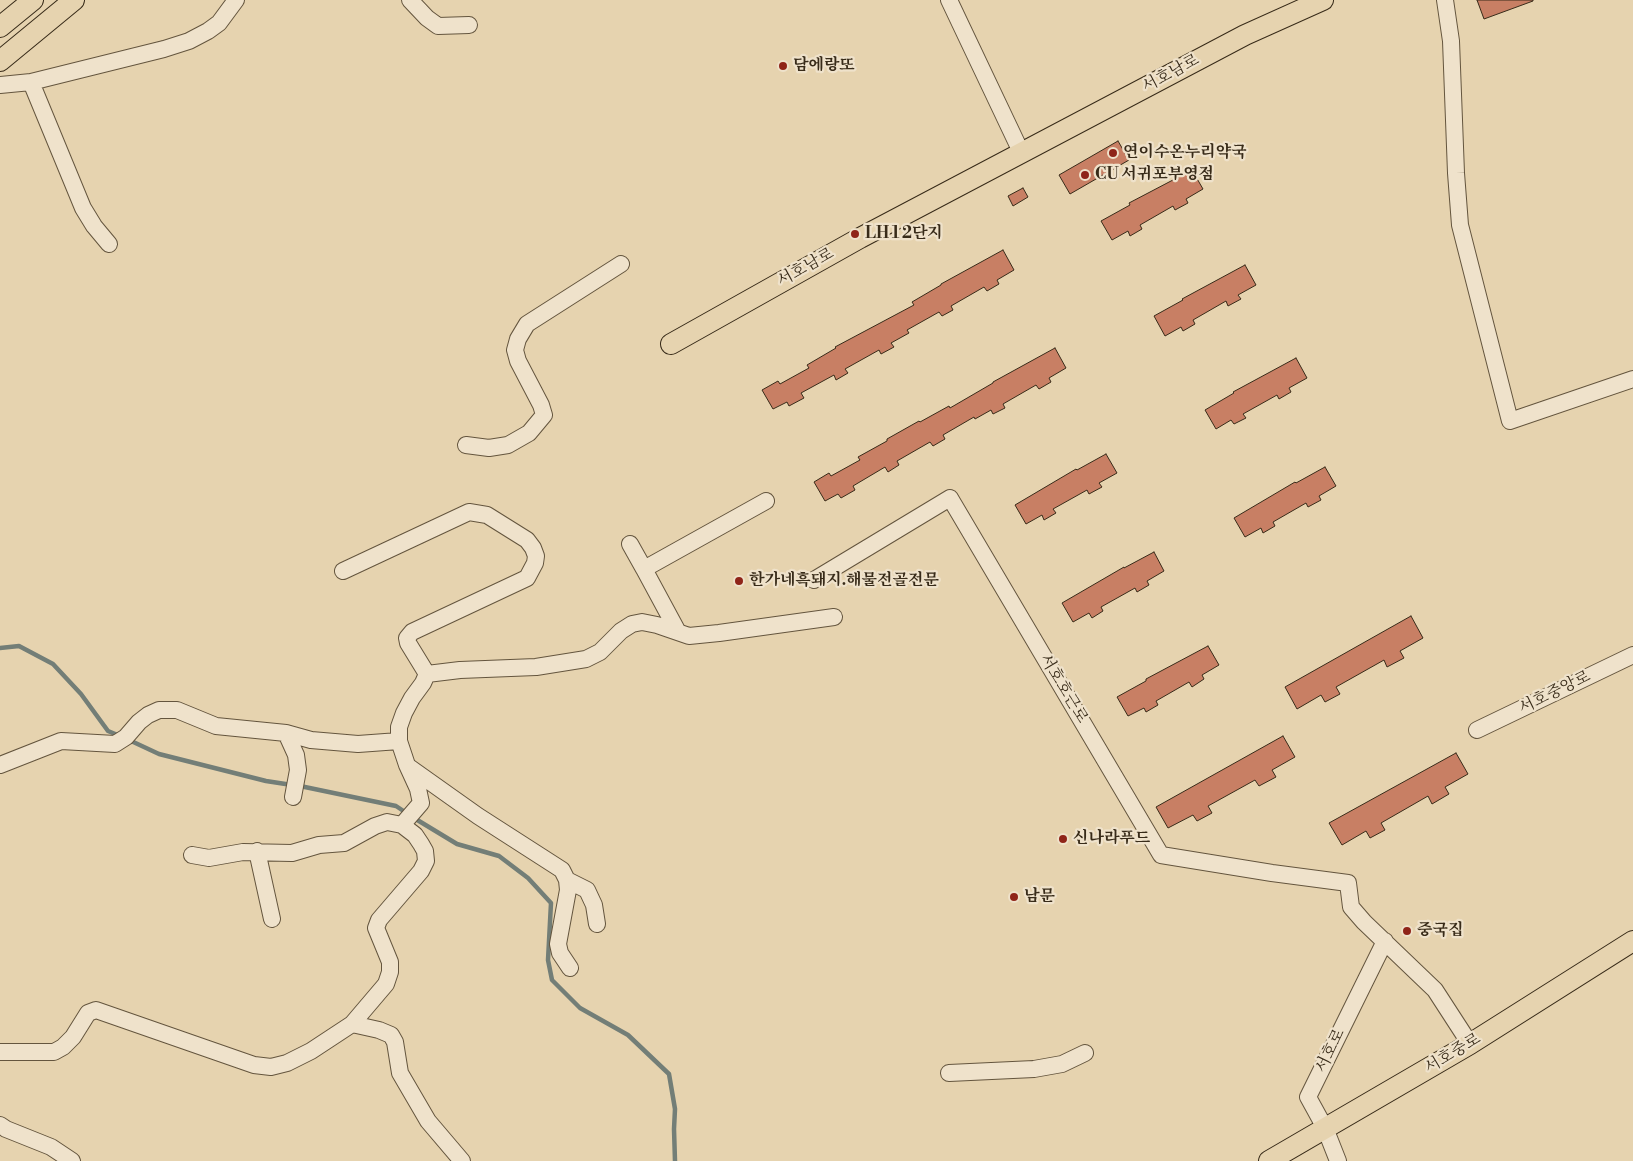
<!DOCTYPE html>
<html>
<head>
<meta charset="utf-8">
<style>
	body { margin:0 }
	canvas { display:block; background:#e6d3af }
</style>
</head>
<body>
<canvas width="1633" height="1161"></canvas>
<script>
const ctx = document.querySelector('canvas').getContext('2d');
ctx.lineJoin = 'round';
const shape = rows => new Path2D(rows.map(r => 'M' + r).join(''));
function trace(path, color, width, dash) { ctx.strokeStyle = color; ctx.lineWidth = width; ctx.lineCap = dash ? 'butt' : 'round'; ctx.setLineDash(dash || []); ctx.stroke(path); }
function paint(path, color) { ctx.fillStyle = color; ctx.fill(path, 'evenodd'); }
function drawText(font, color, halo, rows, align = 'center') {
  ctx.font = font + ' "Libre Bodoni","Noto Serif KR",serif'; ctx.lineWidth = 4.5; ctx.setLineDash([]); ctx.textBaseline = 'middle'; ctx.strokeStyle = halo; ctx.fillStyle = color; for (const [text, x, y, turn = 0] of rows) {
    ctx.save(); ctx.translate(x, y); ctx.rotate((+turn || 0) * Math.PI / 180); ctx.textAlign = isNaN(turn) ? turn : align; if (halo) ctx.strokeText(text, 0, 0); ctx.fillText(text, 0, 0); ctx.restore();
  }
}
trace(shape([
	[0,648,19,646,53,664,81,694,108,731,120,736],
	[129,740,159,754,266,781,292,785],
	[300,786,396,806,408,814],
	[414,818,457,844,499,856,528,878,551,903,548,960,552,980,580,1008,628,1035,669,1074,675,1109,674,1129,675,1161]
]), '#737e77', 4.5);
const building = shape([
	[1477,0,1533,0,1533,1,1484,19,1477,0],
	[1118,141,1129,160,1070,194,1059,175,1118,141],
	[1192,170,1203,189,1186,199,1188,203,1175,210,1173,206,1140,225,1142,229,1130,236,1128,231,1112,240,1101,221,1130,205,1129,203,1192,170],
	[1023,188,1028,197,1013,206,1008,196,1023,188],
	[1003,250,1014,270,997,280,999,284,987,291,984,287,951,306,953,310,942,316,939,312,907,330,909,333,891,343,894,347,881,354,879,350,845,369,848,373,836,380,834,375,801,393,804,398,789,406,787,402,773,409,762,390,778,381,780,384,809,368,807,365,836,348,835,347,914,305,912,302,941,285,941,284,1003,250],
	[1245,265,1256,285,1238,295,1241,299,1228,306,1226,301,1193,320,1195,324,1183,331,1181,327,1165,336,1154,316,1183,300,1182,299,1245,265],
	[1055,348,1066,368,1049,378,1051,382,1039,389,1036,385,1003,404,1005,408,993,414,991,410,975,419,974,417,943,435,945,439,933,446,930,442,897,461,899,465,888,472,885,467,853,486,855,490,841,498,838,494,825,501,814,482,829,473,831,476,860,460,858,457,887,441,887,439,919,421,920,422,949,406,950,408,993,383,993,382,1055,348],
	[1296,358,1307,378,1289,388,1291,392,1279,399,1277,395,1243,414,1246,418,1234,424,1231,420,1216,429,1205,410,1234,393,1233,392,1296,358],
	[1106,454,1117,473,1099,483,1102,487,1089,494,1087,490,1053,509,1056,513,1044,520,1042,515,1026,524,1015,505,1076,469,1077,470,1106,454],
	[1325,467,1336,486,1319,496,1321,500,1308,507,1306,503,1273,522,1275,526,1263,533,1261,528,1245,537,1234,518,1295,482,1296,483,1325,467],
	[1154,552,1164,571,1147,581,1149,585,1137,592,1135,588,1101,607,1103,611,1092,618,1089,613,1073,622,1062,603,1124,567,1124,568,1154,552],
	[1411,616,1423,638,1400,651,1404,658,1387,667,1384,660,1336,687,1340,694,1325,702,1321,695,1297,709,1285,687,1411,616],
	[1208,646,1219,665,1202,675,1204,679,1192,687,1189,682,1156,701,1158,705,1146,712,1144,708,1128,716,1117,697,1146,681,1146,679,1208,646],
	[1283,736,1295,757,1272,770,1276,777,1259,786,1255,780,1208,806,1212,813,1197,821,1193,815,1168,828,1156,807,1283,736],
	[1456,753,1468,774,1445,787,1449,794,1432,804,1428,796,1381,823,1385,830,1370,838,1366,831,1342,845,1329,823,1456,753]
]);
paint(building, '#c87f64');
trace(building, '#382b19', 1);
const minor = shape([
	[410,0,427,18,438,26,469,25],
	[949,0,1022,154],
	[1445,0,1451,41,1456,173,1460,225,1510,421,1633,379],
	[31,82,83,208,94,226,109,244],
	[0,85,31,82,164,49,189,41,208,31,219,23,236,0],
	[466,445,489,448,508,445,529,433,544,415,541,405,518,361,515,350,518,339,527,324,621,264],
	[630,544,644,569],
	[814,580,950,498,1161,855,1272,873,1348,883,1351,907,1364,922,1435,990,1470,1044],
	[678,632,644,569,766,501],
	[427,674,460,670,536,667,586,659,600,652,621,631,632,624,642,622,657,625,689,636,719,633,834,617],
	[1477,730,1633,655],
	[286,733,296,755,298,770,293,797],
	[0,765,61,741,115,744,126,737,139,722,148,715,159,710,177,710,216,726,286,733,311,740,358,744,399,741],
	[409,767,478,816,562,870,567,880,568,890,558,944,560,953,570,968],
	[257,851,272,919],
	[192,855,209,858,243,852,292,853,319,845,344,843,375,826,387,822,402,825,421,803,418,789,407,765,399,741,399,727,404,713,412,698,423,683,427,674,408,643,407,638,412,632,527,578,535,563,536,556,533,548,527,540,487,515,469,512,343,571],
	[567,880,587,890,594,905,597,924],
	[352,1024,379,1030,391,1035,395,1042,400,1073,428,1121,462,1161],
	[0,1052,54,1052,63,1047,73,1037,88,1013,96,1010,254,1065,271,1067,287,1063,311,1051,352,1024,386,984,390,972,390,962,376,928,379,920,421,871,426,861,425,851,421,844,415,835,402,825],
	[949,1073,1034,1069,1062,1064,1085,1053],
	[0,1125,6,1129,51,1147,72,1161],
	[1338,1161,1325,1128,1308,1097,1385,941]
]);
const major = shape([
	[0,27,33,0],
	[0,61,74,0],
	[671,344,860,238,1245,35,1323,0],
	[1269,1161,1470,1044,1633,941]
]);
trace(minor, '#64553e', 18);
trace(major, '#382b19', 22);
trace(minor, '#efe2cb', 16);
trace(major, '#e6d3af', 20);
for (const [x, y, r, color] of [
	[783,66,5,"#8f2418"],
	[1113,153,5,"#8f2418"],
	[1085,175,5,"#8f2418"],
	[855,234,5,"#8f2418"],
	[739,581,5,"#8f2418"],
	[1063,839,5,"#8f2418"],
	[1014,897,5,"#8f2418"],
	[1407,931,5,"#8f2418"]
]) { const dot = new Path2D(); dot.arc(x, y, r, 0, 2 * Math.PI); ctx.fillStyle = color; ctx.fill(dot); trace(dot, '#efe2cb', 2); }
drawText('bold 16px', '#382b19', '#efe2cb', [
	["담에랑또",793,66],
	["연이수온누리약국",1123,153],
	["CU 서귀포부영점",1095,175],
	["LH 1 2단지",865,234],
	["한가네흑돼지.해물전골전문",749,581],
	["신나라푸드",1073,839],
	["남문",1024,897],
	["중국집",1417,931]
], 'left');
drawText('16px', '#382b19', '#efe2cb', [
	["서호남로",1171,74,-28],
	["서호남로",806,268,-29],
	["서호호근로",1063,689,59],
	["서호중앙로",1555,693,-26],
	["서호로",1331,1051,-64],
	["서호중로",1453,1054,-31]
]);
</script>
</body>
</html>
